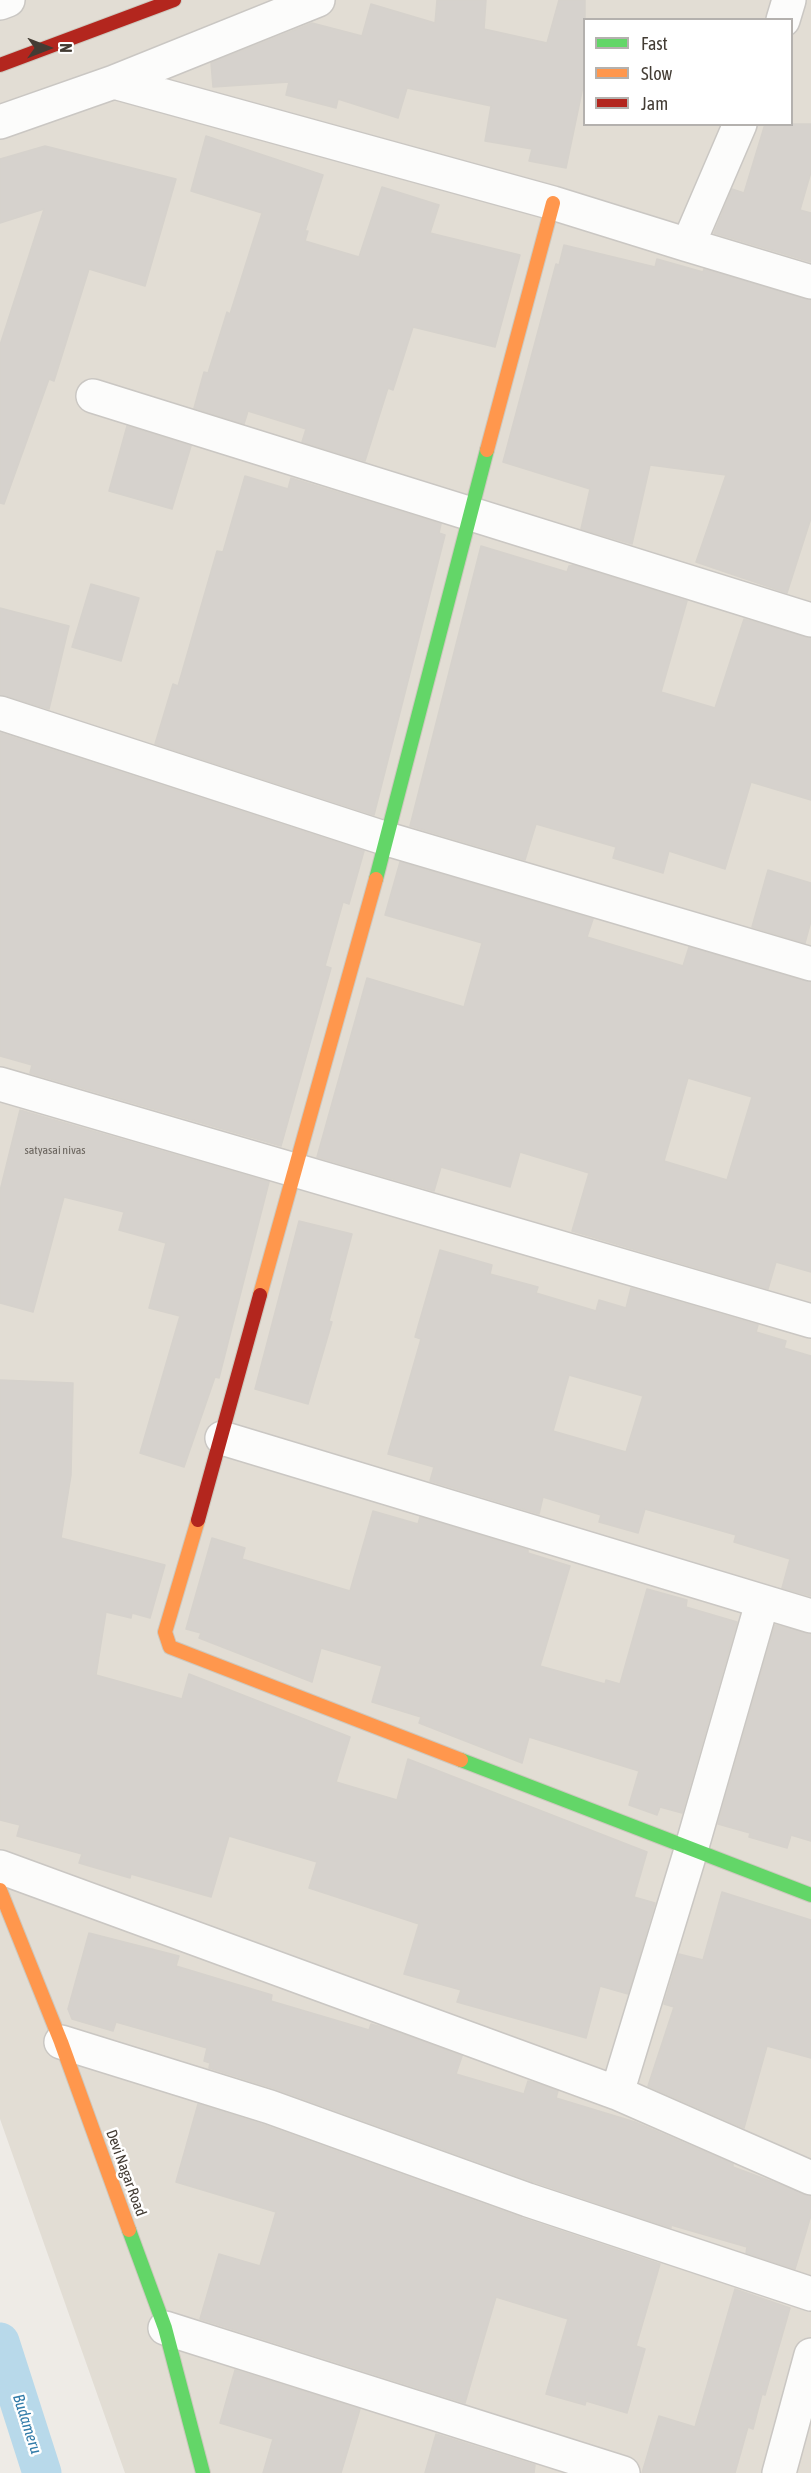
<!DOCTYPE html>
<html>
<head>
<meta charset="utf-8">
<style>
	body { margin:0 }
	#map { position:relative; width:811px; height:2473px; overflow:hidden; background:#eeebe6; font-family:"Asap Condensed",sans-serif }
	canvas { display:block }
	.legend { position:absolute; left:583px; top:18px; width:210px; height:108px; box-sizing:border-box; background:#fff; border:2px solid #b4b1ae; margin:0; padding:8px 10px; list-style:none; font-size:18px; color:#433c34 }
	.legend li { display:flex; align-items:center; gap:12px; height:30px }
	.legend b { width:30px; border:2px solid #b4b1ae }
	.north { position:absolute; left:18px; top:18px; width:60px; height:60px; -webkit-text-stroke:4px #fff; paint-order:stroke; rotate:90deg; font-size:16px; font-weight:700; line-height:24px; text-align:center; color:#433c34 }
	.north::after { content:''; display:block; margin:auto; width:21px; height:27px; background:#433c34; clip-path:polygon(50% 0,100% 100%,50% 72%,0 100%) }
</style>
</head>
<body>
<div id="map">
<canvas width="811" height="2473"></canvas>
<ul class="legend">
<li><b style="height:8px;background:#63d668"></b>Fast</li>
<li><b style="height:8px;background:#ff974d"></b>Slow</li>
<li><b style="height:8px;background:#b3261e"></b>Jam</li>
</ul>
<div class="north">N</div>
</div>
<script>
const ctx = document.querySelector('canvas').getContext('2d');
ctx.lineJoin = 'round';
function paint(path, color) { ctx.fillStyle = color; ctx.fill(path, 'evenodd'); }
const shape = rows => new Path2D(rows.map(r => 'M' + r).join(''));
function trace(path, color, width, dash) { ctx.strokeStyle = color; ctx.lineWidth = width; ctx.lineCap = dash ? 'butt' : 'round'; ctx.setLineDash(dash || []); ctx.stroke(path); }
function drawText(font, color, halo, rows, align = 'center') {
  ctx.font = font + ' "Asap Condensed",sans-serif'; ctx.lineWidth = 5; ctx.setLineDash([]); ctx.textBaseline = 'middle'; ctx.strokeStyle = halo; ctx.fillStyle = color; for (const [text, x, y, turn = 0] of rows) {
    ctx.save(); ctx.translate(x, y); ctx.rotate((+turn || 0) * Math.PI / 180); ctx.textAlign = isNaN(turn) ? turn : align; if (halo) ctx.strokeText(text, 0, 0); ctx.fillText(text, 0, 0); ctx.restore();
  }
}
paint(shape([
	[0,0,811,0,811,2473,125,2473,0,2119],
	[584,20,792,20,792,124,584,124]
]), '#e2ddd4');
trace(shape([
	[0,2342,42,2473]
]), '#b8d9ea', 39);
const building = shape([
	[437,0,486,0,484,29,547,43,559,0,585,0,585,77,566,168,529,161,532,149,485,141,491,106,407,88,398,118,338,99,336,108,286,95,289,82,213,87,211,63,312,23,362,36,371,4,435,23,437,0],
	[765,124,811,124,811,172,800,210,811,213,811,262,714,233,732,189,744,193,765,124],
	[206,136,323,175,305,231,308,231,305,241,359,257,382,187,439,205,430,233,520,255,495,347,413,327,393,390,388,388,365,461,302,442,306,429,248,411,244,424,194,408,204,372,208,373,227,312,230,314,262,213,191,191,206,136],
	[45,146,176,179,145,286,89,269,54,381,49,379,4,504,0,503,0,345,44,209,0,223,0,159,45,146],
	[564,245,655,267,657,259,703,272,704,269,811,300,811,518,787,593,696,562,726,475,650,465,632,544,581,529,590,489,503,462,556,264,559,265,564,245],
	[127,426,191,446,172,509,109,491,127,426],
	[245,476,288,489,291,478,441,524,439,533,445,535,374,815,155,744,173,684,178,686,217,551,223,552,245,476],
	[481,546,567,572,569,566,573,565,687,601,661,692,715,708,744,619,811,638,811,800,751,782,725,869,669,851,663,873,613,858,616,847,536,824,525,860,410,826,481,546],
	[91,584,139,598,121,661,72,647,91,584],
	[0,608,69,626,49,709,0,695,0,608],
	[0,733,364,851,349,904,343,902,325,966,331,968,281,1146,30,1073,32,1065,0,1056,0,733],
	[400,862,593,919,587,937,683,966,689,947,811,982,811,1272,776,1262,768,1289,572,1231,589,1173,520,1152,510,1187,441,1167,434,1191,317,1157,367,978,464,1007,482,943,385,915,400,862],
	[688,1078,752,1097,727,1180,664,1161,688,1078],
	[768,870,811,883,811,921,805,943,752,927,768,870],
	[20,1110,269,1182,219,1378,215,1377,184,1467,140,1453,180,1316,149,1308,166,1243,119,1230,124,1212,64,1197,33,1312,0,1303,0,1191,20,1110],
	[299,1221,352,1234,329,1321,332,1322,308,1404,255,1389,299,1221],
	[440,1250,492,1265,490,1274,538,1287,536,1293,596,1311,599,1300,626,1308,631,1288,758,1325,756,1332,786,1341,784,1348,811,1356,811,1596,782,1588,790,1559,734,1542,736,1535,645,1509,638,1533,599,1522,601,1515,543,1497,539,1514,430,1481,434,1467,388,1454,421,1339,415,1337,440,1250],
	[569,1375,643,1396,626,1452,553,1431,569,1375],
	[0,1380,73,1383,71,1475,61,1538,165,1565,150,1618,132,1613,131,1618,106,1612,96,1675,182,1699,189,1674,350,1737,336,1782,397,1800,408,1759,647,1852,634,1897,655,1903,628,1994,600,1986,586,2038,457,2002,461,1990,404,1974,419,1924,309,1888,317,1862,229,1836,211,1897,131,1874,130,1878,79,1863,82,1854,17,1836,20,1825,0,1820,0,1380],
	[373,1511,418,1524,420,1517,528,1550,528,1553,570,1566,540,1666,605,1684,606,1680,620,1684,647,1589,687,1600,686,1607,737,1622,682,1813,660,1807,657,1815,629,1805,639,1771,529,1737,522,1763,419,1723,421,1717,372,1702,382,1666,321,1648,312,1682,199,1638,201,1633,186,1629,212,1538,245,1548,242,1559,350,1591,373,1511],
	[775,1625,811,1634,811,1841,791,1835,787,1848,749,1837,750,1833,718,1824,775,1625],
	[722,1892,811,1920,811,2058,767,2046,744,2128,648,2086,674,2007,664,2004,679,1954,703,1960,722,1892],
	[89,1933,179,1956,176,1966,272,1995,271,2001,369,2030,371,2024,389,2029,462,2056,456,2074,524,2094,528,2081,545,2086,558,2091,556,2098,635,2122,733,2164,733,2167,811,2196,811,2215,795,2269,746,2253,747,2247,671,2225,671,2228,534,2182,276,2089,209,2068,210,2063,204,2061,207,2048,116,2022,113,2031,72,2019,68,2009,89,1933],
	[198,2104,264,2125,522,2218,660,2264,636,2346,645,2349,627,2413,586,2401,585,2405,546,2394,568,2319,496,2297,465,2403,200,2319,219,2254,260,2266,276,2212,176,2182,198,2104],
	[735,2289,790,2308,765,2395,762,2394,753,2429,748,2427,735,2473,642,2473,659,2416,695,2427,735,2289],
	[235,2370,360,2409,341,2473,263,2473,273,2439,220,2423,235,2370],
	[436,2434,535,2465,534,2473,425,2473,436,2434]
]);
paint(building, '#d6d2cd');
trace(building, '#d6d2cc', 1.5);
const street = shape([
	[0,3,8,0],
	[783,20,789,0],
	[114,82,553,203,688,245],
	[0,122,114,82,318,0],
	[740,124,688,245,811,282],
	[93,396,811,620],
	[0,713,387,839,811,964],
	[0,1084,811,1321],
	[222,1438,811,1616],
	[0,1867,617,2093,811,2178],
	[61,2042,270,2107,528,2200,811,2294],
	[617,2093,691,1850,762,1603],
	[165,2328,623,2473],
	[779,2473,811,2355]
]);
const fast = shape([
	[376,879,487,450],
	[461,1760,811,1895],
	[129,2230,165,2328,203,2473]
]);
const slow = shape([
	[487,450,553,203],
	[260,1295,376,879],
	[198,1520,165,1632,170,1647,461,1760],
	[0,1890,61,2042,129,2230]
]);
const jam = shape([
	[0,65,174,0],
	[198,1520,260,1295]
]);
trace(street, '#cac7c3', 36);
trace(fast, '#cdc8be', 16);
trace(slow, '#cdc8be', 16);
trace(jam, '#cdc8be', 16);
trace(street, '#fcfcfb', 33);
trace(fast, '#63d668', 14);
trace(slow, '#ff974d', 14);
trace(jam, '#b3261e', 14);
drawText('12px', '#69635c', null, [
	["satyasai nivas",55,1150]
]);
drawText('15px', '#433c34', '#fff', [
	["Devi Nagar Road",126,2173,70]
]);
drawText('italic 16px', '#327ca9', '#fff', [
	["Budameru",27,2424,72]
]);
</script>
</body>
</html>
